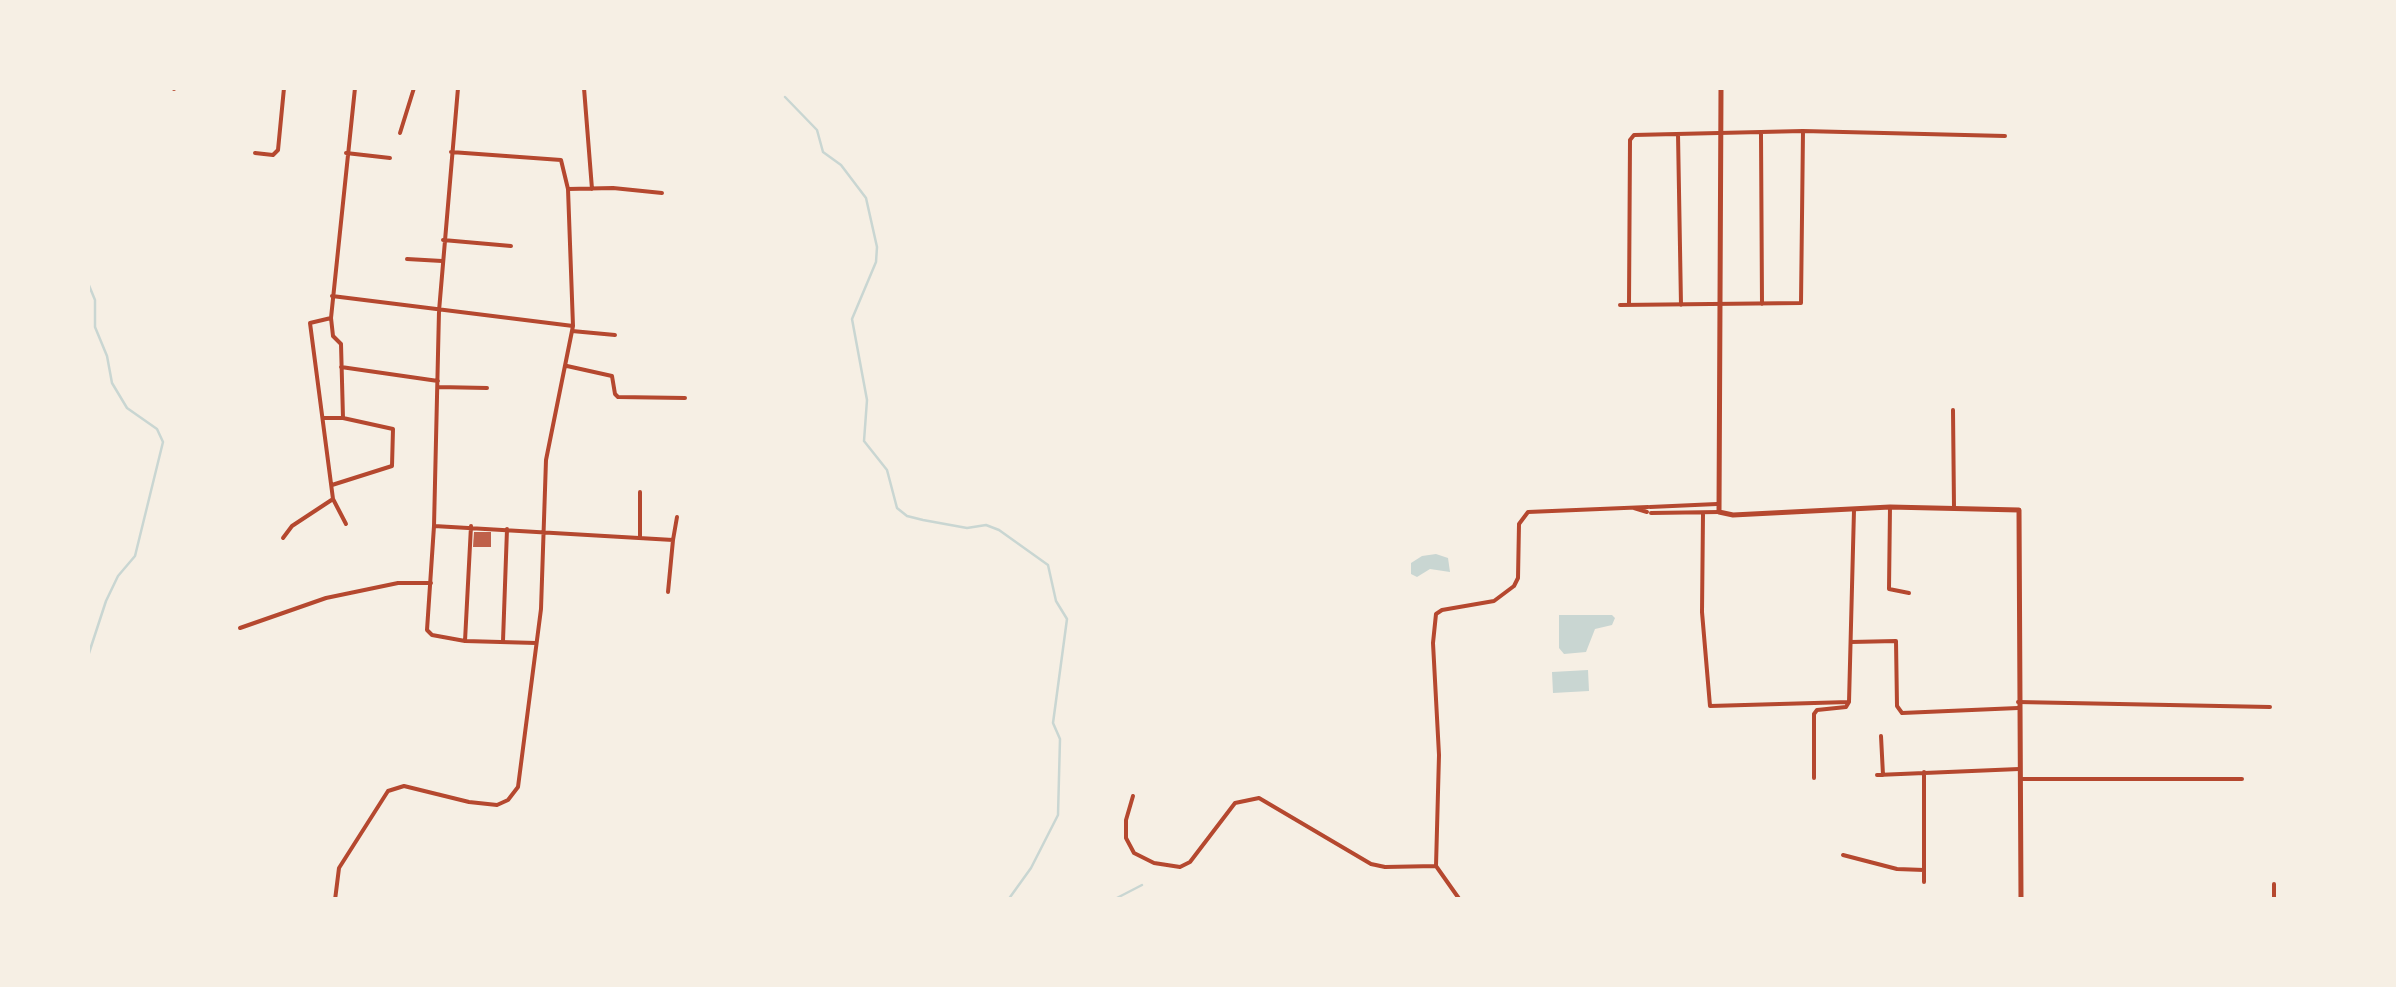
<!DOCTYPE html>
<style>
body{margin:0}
#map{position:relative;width:2396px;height:987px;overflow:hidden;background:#f6efe4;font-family:Signika,sans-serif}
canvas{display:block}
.frame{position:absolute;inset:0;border:90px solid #f6efe4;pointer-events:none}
</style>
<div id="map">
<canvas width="2396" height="987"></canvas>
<div class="frame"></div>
</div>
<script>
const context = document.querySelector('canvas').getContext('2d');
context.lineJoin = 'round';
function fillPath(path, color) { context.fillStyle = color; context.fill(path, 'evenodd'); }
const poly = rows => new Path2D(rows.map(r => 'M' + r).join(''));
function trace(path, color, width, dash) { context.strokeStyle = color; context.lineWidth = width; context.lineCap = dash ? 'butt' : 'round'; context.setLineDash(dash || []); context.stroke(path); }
fillPath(poly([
 [1436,554,1448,558,1450,572,1430,569,1417,577,1411,574,1411,563,1422,556],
 [1559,615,1612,615,1615,618,1612,625,1595,629,1586,652,1564,654,1559,648],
 [1588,670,1589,691,1553,693,1552,672]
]), '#c9d6d2');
trace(poly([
 [785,97,817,130,823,152,841,165,866,198,877,247,876,262,852,319,867,400,864,441,887,470,897,508,907,516,923,520,967,528,986,525,999,530,1048,565,1056,601,1067,619,1053,723,1060,739,1058,815,1031,868,1008,900],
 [88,283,95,300,95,327,107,356,112,383,127,408,157,429,163,442,135,556,118,576,106,601,88,656],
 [88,667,88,670],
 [1113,900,1142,885]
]), '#c9d6d2', 2.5);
fillPath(poly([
 [474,532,491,532,491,547,473,547]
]), '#bf614a');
trace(poly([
 [458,88,439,311,434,526,427,630,432,635,465,641,536,643],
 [584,88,592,189],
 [593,88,610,88],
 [174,89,174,88],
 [400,133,414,88],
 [1678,134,1681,305],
 [1761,134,1762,304],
 [255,153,273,155,278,150,284,88],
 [346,153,390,158],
 [568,189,613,188,662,193],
 [443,240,511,246],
 [407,259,442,261],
 [332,296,573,326],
 [1620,305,1801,303,1803,131],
 [1629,305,1630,140,1634,135,1803,131,2005,136],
 [331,318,310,323,333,499,346,524],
 [572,331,615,335],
 [567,366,612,376,615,394,618,397,685,398],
 [341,367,438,381],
 [438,387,487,388],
 [1953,410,1954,508],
 [324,418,343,418,393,429,392,466,332,485],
 [343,418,341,344,333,336,331,318,355,88],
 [640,492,640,538],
 [1650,507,1717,504],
 [1890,507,1889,589,1909,593],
 [1634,508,1647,512],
 [1651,513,1719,512],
 [1703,514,1702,612,1710,706,1849,702],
 [434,526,673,540,677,517],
 [283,538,292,526,333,499],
 [668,592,673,540],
 [240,628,326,598,398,583,431,583],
 [465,641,471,526],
 [503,641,507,529],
 [1851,642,1896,641,1897,706,1902,713,2018,708],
 [2018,702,2270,707],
 [1881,736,1883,775],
 [1924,772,1924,882],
 [1877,775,2019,769],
 [1814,778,1814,714,1817,710,1846,707,1849,702,1854,510],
 [2022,779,2242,779],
 [1133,796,1126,820,1126,838,1134,853,1154,863,1180,867,1190,862,1235,803,1259,798,1371,864,1385,867,1436,866],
 [1843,855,1897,869,1924,870],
 [335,900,339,868,388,791,404,786,469,802,497,805,508,800,518,787,541,609,546,460,573,326,568,189,561,160,451,152],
 [1460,900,1436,866,1439,755,1433,643,1436,614,1442,610,1494,601,1514,586,1518,578,1519,524,1528,512,1648,507],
 [2274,900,2274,884]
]), '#b5482f', 4);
trace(poly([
 [1721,88,1719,512,1733,515,1890,507,2019,510,2021,900]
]), '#b5482f', 5);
</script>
